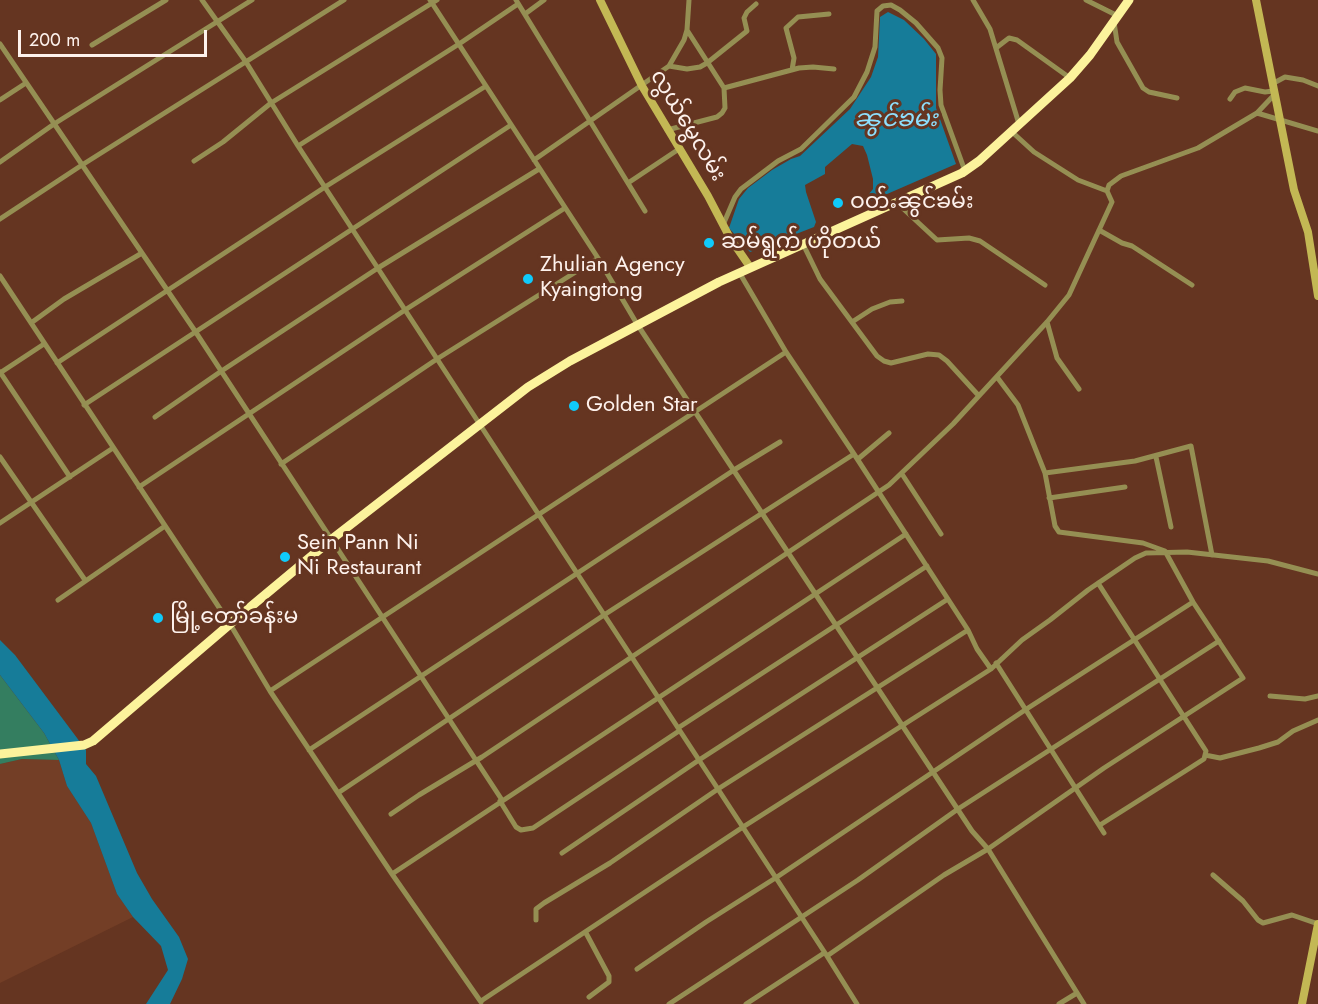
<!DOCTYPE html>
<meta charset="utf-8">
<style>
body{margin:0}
#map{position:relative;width:1318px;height:1004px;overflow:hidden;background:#653521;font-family:Jost,sans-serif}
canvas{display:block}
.scale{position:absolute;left:18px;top:30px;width:189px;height:27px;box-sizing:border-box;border:3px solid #fef2ed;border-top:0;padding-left:8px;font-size:18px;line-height:21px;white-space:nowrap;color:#fef2ed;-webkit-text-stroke:4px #653521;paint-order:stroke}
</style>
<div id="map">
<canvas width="1318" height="1004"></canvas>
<div class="scale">200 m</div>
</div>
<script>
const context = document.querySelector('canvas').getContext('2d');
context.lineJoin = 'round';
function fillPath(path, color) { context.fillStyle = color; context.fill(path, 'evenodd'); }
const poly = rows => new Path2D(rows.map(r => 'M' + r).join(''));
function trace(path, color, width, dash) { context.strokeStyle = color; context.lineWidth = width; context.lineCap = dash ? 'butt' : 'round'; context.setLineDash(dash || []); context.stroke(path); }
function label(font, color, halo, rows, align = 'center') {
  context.font = font + ' Jost,"Noto Sans Myanmar",sans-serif'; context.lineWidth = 6; context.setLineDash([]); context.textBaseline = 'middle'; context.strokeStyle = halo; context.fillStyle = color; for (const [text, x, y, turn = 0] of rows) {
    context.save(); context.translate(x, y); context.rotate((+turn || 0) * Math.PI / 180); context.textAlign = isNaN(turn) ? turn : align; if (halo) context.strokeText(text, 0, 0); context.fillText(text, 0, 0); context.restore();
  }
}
fillPath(poly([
 [22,759,59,760,67,786,91,823,117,894,133,917,0,983,0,764]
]), '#733e26');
fillPath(poly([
 [0,675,44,733,59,760,22,759,0,764]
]), '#347e60');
fillPath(poly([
 [888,12,904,20,924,39,936,54,936,108,956,164,871,201,868,195,873,189,873,179,867,155,863,146,852,144,825,167,825,174,805,185,806,192,816,222,814,227,750,252,729,228,739,199,748,188,772,170,791,159,800,156,850,109,871,77,878,57,880,17],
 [0,640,15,655,86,750,86,764,96,776,137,873,152,899,179,937,188,959,182,979,170,1004,146,1004,168,970,161,946,133,917,117,894,91,823,67,786,59,760,44,733,0,675]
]), '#167c99');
trace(poly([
 [202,0,246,62,298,146,827,956,944,875,988,849,1104,768,1243,678,1193,602,1165,551,1143,543,1059,532,1055,526,1045,473,1018,405,997,377],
 [430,0,598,258,637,324,972,831,988,849,1084,1004],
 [516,0,645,211],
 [973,0,990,29,1019,124],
 [1086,0,1118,16],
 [525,14,544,0],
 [1114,22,1117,42,1143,88,1149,92,1177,98],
 [0,44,195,331,502,800],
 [92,45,166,0],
 [996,48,1009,38,1017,40,1070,78],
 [669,66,687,69,700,67,707,63,747,31,744,18,747,12,756,4],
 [792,70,794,58,786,28,798,17,829,14],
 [1272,84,1285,77,1303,80,1318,86],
 [724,88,799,68,813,67,834,69],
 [1230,99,1235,92,1245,88,1265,92,1273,91],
 [0,100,26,83],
 [1257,113,1318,131],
 [667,130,717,117,722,113,725,108,724,88,687,30],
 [1011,131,1034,152,1078,180,1107,191],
 [298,146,459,44,518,4],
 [534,160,669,66,684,40,687,30,689,0],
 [194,161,223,142,271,103,437,0],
 [0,162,54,124,252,0],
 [628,183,679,149],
 [896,202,937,240,969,238,980,241,1045,285],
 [0,219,82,165,344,0],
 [723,225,735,197,741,189,778,161,801,149,854,97,867,72,875,47,877,11,883,6,891,5,900,10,916,23,938,48,942,58,940,90,941,105,965,171],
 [1099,230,1122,243,1132,246,1192,285],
 [803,244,820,279,877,356,884,361,891,363,928,354,939,355,947,361,979,396],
 [739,272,786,352,854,454,968,630,977,649,991,669],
 [0,276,230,624,270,691,392,874,481,1002],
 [852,322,872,309,890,302,902,301],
 [1047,322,1057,358,1079,389],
 [31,323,64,299,142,253],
 [57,363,325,187,486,86],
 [0,372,70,477],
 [0,373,44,344],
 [84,405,511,125],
 [155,417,220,372,378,268,539,169],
 [0,457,85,580],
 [1156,457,1171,527],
 [858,459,889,433],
 [281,464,437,359,598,258],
 [1045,473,1135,461,1191,446,1212,555],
 [902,474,941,534],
 [139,487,405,310,565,208],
 [1049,498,1125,487],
 [0,523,113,448],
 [1098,583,1206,751,1204,759,1190,768,1100,825],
 [58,600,165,526],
 [996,663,1104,833],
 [270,691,786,352],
 [1270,696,1305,699,1318,696],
 [678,728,927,566],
 [309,750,734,470,780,442],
 [1205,755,1220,758,1259,748,1278,742,1293,731,1318,720],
 [338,793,604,615,854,454],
 [500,801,516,827,521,830,533,828,679,731],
 [391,814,419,795,482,757,889,485,953,424,1047,322,1069,295,1112,202,1107,191,1109,185,1121,176,1198,148,1257,113,1274,95],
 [562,853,699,760,948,599],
 [392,874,906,534],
 [1213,875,1243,901,1258,920,1263,923,1292,915,1318,924],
 [536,920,536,909,544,903,610,863,718,789,968,630],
 [586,933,609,976,609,982,589,997],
 [827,956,857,1004],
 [637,969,706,922,777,877,1025,710,1193,602],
 [481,1001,743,827,991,669,1022,640,1050,620,1088,590,1135,558,1146,553,1187,552,1268,561,1318,574],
 [669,1004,858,880,958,809,1219,641],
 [746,1004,824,953],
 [1059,1004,1077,993]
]), '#958f53', 5);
trace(poly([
 [600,0,642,86,708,196,730,238,750,267],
 [1256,0,1294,190,1308,232,1318,296],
 [1302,1004,1318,924]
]), '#c3b854', 8);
trace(poly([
 [0,754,84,745,93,741,230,624,332,539,528,387,570,361,719,282,962,173,979,161,1070,78,1090,55,1129,0]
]), '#fcf39c', 9);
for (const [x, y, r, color] of [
 [838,203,6,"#10cafa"],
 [709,243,6,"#10cafa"],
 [528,279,6,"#10cafa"],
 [574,406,6,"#10cafa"],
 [285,557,6,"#10cafa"],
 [158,618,6,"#10cafa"]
]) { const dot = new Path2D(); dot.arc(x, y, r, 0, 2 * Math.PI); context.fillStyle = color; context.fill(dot); trace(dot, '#653521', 2); }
label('22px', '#fef2ed', '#653521', [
 ["လွယ်မွေလမ်း",687,126,59]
]);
label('22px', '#fef2ed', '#653521', [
 ["ဝတ်ႉၼွင်ၶမ်း",850,203],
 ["ဆမ်ရွက် ဟိုတယ်",721,243],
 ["Zhulian Agency",540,266],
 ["Kyaingtong",540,291],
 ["Golden Star",586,406],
 ["Sein Pann Ni",297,544],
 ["Ni Restaurant",297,569],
 ["မြို့တော်ခန်းမ",170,618]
], 'left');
label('italic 24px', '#8ddffd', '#653521', [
 ["ၼွင်ၶမ်း",896,120]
]);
</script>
